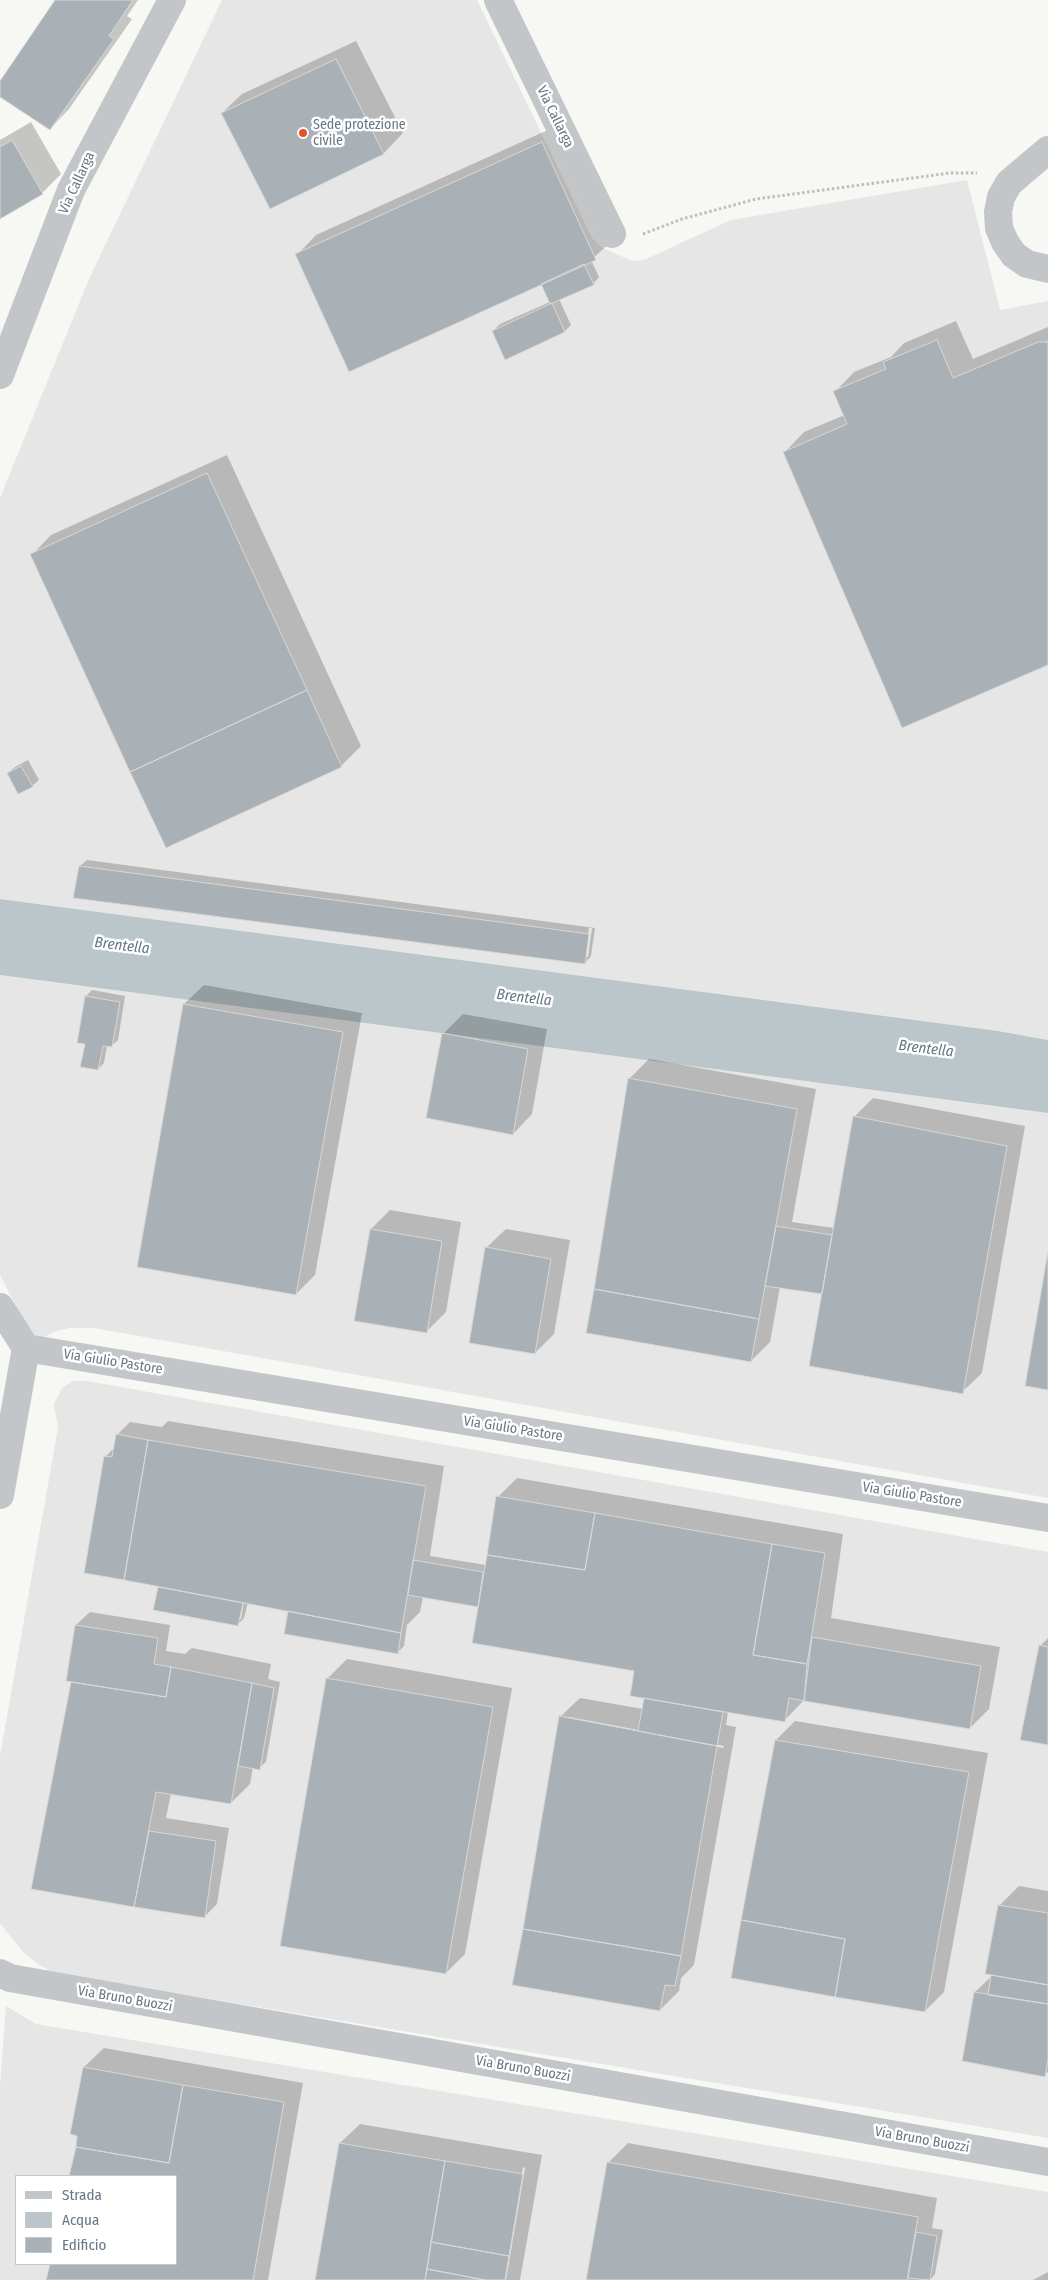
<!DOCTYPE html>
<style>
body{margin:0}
#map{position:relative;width:1048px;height:2280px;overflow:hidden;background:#f7f7f4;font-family:"Fira Sans Condensed",sans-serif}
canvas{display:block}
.legend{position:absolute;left:15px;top:2175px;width:162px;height:90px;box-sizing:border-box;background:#fff;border:1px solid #c2c9ce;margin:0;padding:6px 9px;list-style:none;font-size:15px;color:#667785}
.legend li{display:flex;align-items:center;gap:10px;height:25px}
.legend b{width:25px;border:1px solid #c2c9ce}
</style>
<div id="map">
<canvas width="1048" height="2280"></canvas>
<ul class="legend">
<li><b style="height:6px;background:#c2c6c9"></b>Strada</li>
<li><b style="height:14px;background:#bac6ca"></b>Acqua</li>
<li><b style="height:14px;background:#a9b1b7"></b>Edificio</li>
</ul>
</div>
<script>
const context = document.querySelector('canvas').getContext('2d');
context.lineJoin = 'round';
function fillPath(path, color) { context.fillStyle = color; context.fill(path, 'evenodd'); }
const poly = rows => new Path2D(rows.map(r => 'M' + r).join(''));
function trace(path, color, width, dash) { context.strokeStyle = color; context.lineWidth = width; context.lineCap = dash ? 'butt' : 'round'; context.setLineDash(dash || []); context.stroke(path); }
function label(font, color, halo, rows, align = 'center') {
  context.font = font + ' "Fira Sans Condensed",sans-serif'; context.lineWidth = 5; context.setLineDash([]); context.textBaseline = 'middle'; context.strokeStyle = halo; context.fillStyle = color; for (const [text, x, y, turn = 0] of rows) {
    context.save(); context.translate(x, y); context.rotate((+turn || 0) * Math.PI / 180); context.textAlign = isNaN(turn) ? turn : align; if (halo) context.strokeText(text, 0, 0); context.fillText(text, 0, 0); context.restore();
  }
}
fillPath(poly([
 [222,0,477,0,592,238,601,247,632,261,644,260,731,220,967,180,1000,310,1048,301,1048,1040,998,1031,0,899,0,498,89,279],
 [0,975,1048,1113,1048,1498,94,1328,70,1328,56,1331,34,1342,0,1275],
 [73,1381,87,1381,1048,1552,1048,2138,53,1973,38,1964,22,1951,0,1923,0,1756,58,1428,54,1404,62,1388],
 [6,2006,36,2024,1048,2192,1048,2280,0,2280,0,2086],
 [16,2176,176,2176,176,2264,16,2264]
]), '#e5e6e5');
fillPath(poly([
 [0,899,998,1031,1048,1040,1048,1113,0,975]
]), '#bac6ca');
fillPath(poly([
 [56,0,138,0,127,16,132,19,69,109,50,129,0,95,0,84],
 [356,41,403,133,384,153,271,208,222,113,242,94],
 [31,122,61,174,42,193,0,218,0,140],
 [561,124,614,239,591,260,599,277,593,284,559,299,571,325,565,331,493,331,500,324,550,302,541,283,297,255,316,235],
 [956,321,973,359,1048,327,1048,664,785,452,804,432,845,415,835,392,854,372,891,357,904,343],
 [227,455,361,746,341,766,32,555,51,535],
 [28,760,39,780,32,786,8,773,15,767],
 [87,860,595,928,591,956,585,963,80,866],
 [589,928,592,928,588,957,585,957],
 [204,985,362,1013,315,1275,296,1294,184,1004],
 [92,990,125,996,118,1040,111,1046,107,1045,104,1063,98,1069,86,1043,86,996],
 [463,1014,547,1029,532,1114,513,1134,443,1034],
 [649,1059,816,1089,792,1222,834,1228,854,1117,873,1098,1025,1126,982,1373,962,1392,823,1293,780,1287,770,1342,751,1361,629,1079],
 [390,1210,461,1222,446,1312,427,1331,371,1229],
 [506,1229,570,1240,554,1334,535,1353,486,1248],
 [168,1421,444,1466,430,1556,486,1565,498,1497,517,1478,843,1534,831,1618,1000,1647,989,1709,970,1728,804,1700,784,1721,728,1711,726,1725,736,1727,694,1965,681,1978,679,1991,660,2010,560,1717,580,1698,643,1709,645,1697,636,1670,480,1603,477,1606,423,1597,420,1612,407,1625,404,1646,397,1653,290,1611,248,1602,244,1618,238,1624,159,1587,160,1586,105,1457,115,1447,117,1435,130,1422,162,1427],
 [243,1597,245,1597,241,1619,239,1619],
 [569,1717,724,1746,723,1748,569,1720],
 [90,1612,170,1625,166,1651,185,1654,192,1648,271,1664,268,1679,280,1682,266,1762,259,1768,253,1767,250,1784,231,1803,171,1793,166,1818,229,1828,217,1904,204,1917,134,1906,72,1683,76,1625],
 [1048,1638,1048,1744,1040,1646],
 [347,1659,512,1688,465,1954,446,1973,281,1944,328,1678],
 [795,1721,988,1753,944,1992,925,2011,776,1740],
 [1019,1886,1048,1891,1048,2072,1044,2075,975,1992,994,1974,999,1906],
 [104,2048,303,2083,268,2280,48,2280,51,2264,176,2264,176,2176,70,2176,78,2135,84,2067],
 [360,2124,542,2155,520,2280,506,2280,525,2168,523,2167,504,2280,317,2280,340,2143],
 [628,2143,937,2198,932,2228,943,2230,935,2274,930,2280,588,2280,608,2163],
 [1048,2272,1048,2280,1033,2280]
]), '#0003');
const building = poly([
 [55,0,133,0,109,36,114,39,50,130,0,97,0,81,55,0],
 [336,59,384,154,270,209,221,113,336,59],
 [12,140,43,194,0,219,0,147,12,140],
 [542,142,596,260,349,372,295,254,542,142],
 [584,264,594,285,550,304,541,284,584,264],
 [552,303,565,332,505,360,492,331,552,303],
 [937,340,953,378,1038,342,1048,342,1048,665,902,728,783,452,847,424,833,391,886,369,883,362,937,340],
 [207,473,307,690,130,772,30,554,207,473],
 [307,690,342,767,166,848,130,772,307,690],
 [21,766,33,787,18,794,7,773,21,766],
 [79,866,589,934,585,964,73,898,79,866],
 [85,996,120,1002,112,1047,103,1046,98,1070,80,1067,85,1044,77,1043,85,996],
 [183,1004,343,1032,296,1295,137,1267,183,1004],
 [442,1033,528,1049,513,1135,426,1118,442,1033],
 [628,1078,797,1109,759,1319,594,1289,628,1078],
 [853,1116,1007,1146,963,1394,809,1366,853,1116],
 [776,1226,832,1235,822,1294,765,1286,776,1226],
 [370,1229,442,1241,427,1333,354,1321,370,1229],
 [485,1247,551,1259,535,1354,469,1343,485,1247],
 [1048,1251,1048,1390,1025,1386,1048,1251],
 [594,1289,759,1319,751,1362,586,1333,594,1289],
 [116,1434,148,1440,124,1580,84,1573,104,1456,112,1457,116,1434],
 [148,1440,426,1486,401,1633,124,1580,148,1440],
 [496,1496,595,1513,585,1570,487,1555,496,1496],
 [595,1513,772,1544,753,1655,807,1664,804,1701,789,1698,785,1722,630,1696,634,1671,472,1643,487,1555,585,1570,595,1513],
 [772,1544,825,1553,807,1664,753,1655,772,1544],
 [413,1560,483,1572,478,1607,408,1595,413,1560],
 [158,1587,243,1603,238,1626,153,1610,158,1587],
 [288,1611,401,1633,398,1654,284,1634,288,1611],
 [75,1625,158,1638,154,1664,171,1667,166,1697,66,1681,75,1625],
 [812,1637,981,1666,970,1729,804,1701,812,1637],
 [1039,1645,1048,1647,1048,1745,1020,1740,1039,1645],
 [171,1667,252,1683,231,1804,156,1792,134,1907,31,1889,71,1682,166,1697,171,1667],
 [326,1678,493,1707,446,1974,280,1946,326,1678],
 [252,1683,274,1688,260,1770,238,1766,252,1683],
 [644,1698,723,1712,717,1746,638,1731,644,1698],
 [559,1716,717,1746,681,1956,523,1929,559,1716],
 [775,1740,969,1772,925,2012,835,1997,845,1939,741,1920,775,1740],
 [149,1831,216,1841,205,1918,134,1907,149,1831],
 [998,1905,1048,1913,1048,1985,985,1974,998,1905],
 [741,1920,845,1939,835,1997,731,1978,741,1920],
 [523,1929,681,1956,675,1986,665,1985,660,2011,512,1985,523,1929],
 [991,1975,1048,1985,1048,2004,988,1995,991,1975],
 [974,1992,1048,2004,1048,2060,1045,2077,962,2061,974,1992],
 [83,2067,183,2085,169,2163,76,2147,77,2136,70,2134,83,2067],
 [183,2085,284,2102,253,2280,46,2280,50,2264,176,2264,176,2176,69,2176,76,2147,169,2163,183,2085],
 [339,2143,445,2161,425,2280,315,2280,339,2143],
 [445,2161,523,2174,509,2256,431,2242,445,2161],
 [607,2162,918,2217,907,2280,586,2280,607,2162],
 [916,2232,937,2236,930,2280,908,2278,916,2232],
 [431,2242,509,2256,505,2280,485,2280,427,2269,431,2242],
 [427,2269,485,2280,425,2280,427,2269]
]);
fillPath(building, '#a9b1b7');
trace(building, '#d8d8d6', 1);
trace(poly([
 [643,234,682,219,756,199,950,173,977,173]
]), '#bcbec1', 3, [2.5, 2.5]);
trace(poly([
 [498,0,612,234],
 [1048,150,1009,183,1001,197,998,212,999,228,1005,242,1014,255,1027,264,1048,269],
 [0,375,71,190,172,0],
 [0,1307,26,1348,1048,1518],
 [0,1495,26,1348],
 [0,1973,10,1978,1048,2162]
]), '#c2c6c9', 28);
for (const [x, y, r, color] of [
 [303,133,5,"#e25429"]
]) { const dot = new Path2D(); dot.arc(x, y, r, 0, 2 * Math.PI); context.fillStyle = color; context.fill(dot); trace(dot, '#fff', 2); }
label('14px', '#667785', '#fff', [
 ["Via Callarga",555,117,64],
 ["Via Callarga",77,183,-65],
 ["Via Giulio Pastore",113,1362,9],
 ["Via Giulio Pastore",513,1429,9],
 ["Via Giulio Pastore",912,1495,9],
 ["Via Bruno Buozzi",125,1999,10],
 ["Via Bruno Buozzi",523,2069,10],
 ["Via Bruno Buozzi",922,2140,10]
]);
label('14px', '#667785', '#fff', [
 ["Sede protezione",313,125],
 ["civile",313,141]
], 'left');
label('italic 15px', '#627881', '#fff', [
 ["Brentella",122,946,7],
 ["Brentella",524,998,7],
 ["Brentella",926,1049,7]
]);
</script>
